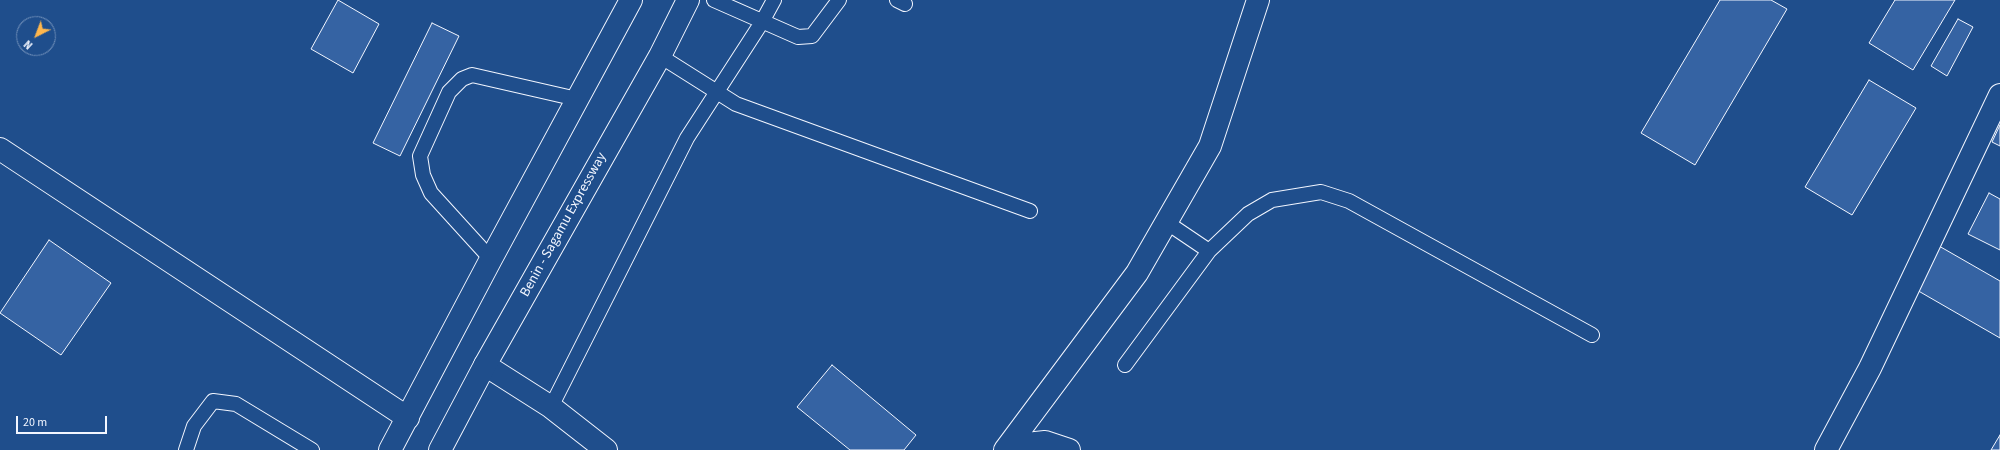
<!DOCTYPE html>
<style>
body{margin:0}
#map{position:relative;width:2000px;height:450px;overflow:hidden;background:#1f4e8c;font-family:"Source Sans 3",sans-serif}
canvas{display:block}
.north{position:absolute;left:16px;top:16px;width:40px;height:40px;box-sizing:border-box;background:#1f4e8c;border:1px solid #7391ba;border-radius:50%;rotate:222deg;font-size:11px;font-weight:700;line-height:16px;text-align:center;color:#f2f6ff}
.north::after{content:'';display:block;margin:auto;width:14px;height:18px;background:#ffb74d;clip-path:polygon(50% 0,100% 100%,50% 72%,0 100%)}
.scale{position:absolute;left:16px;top:416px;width:91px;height:18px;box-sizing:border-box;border:2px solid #f2f6ff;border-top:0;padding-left:5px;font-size:12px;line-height:14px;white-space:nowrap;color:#f2f6ff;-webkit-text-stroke:3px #1f4e8c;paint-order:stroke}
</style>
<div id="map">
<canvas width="2000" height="450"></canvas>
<div class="north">N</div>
<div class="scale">20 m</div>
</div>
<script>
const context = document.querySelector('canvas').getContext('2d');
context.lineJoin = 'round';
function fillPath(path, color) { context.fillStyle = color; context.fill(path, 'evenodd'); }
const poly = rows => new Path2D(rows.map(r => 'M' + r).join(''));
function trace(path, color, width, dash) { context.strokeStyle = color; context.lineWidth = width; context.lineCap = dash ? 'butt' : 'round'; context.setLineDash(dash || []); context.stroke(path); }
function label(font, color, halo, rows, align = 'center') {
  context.font = font + ' "Source Sans 3",sans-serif'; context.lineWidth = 3; context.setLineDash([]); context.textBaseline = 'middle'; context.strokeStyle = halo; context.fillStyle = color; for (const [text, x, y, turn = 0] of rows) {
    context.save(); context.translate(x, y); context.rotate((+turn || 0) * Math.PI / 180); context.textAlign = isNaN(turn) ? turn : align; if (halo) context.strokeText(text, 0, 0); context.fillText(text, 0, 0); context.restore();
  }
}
const building = poly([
 [338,0,379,24,353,73,311,49,338,0],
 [1720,0,1771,0,1787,9,1695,165,1641,133,1720,0],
 [1895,0,1955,0,1913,70,1869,43,1895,0],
 [1958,19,1973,27,1947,76,1931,66,1958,19],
 [432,23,459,36,400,156,373,143,432,23],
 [1869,80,1916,108,1852,215,1805,187,1869,80],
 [2000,125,2000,146,1992,142,2000,125],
 [1989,193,2000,199,2000,250,1968,234,1989,193],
 [49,240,111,283,61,355,0,313,49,240],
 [1939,246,2000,281,2000,338,1915,289,1939,246],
 [832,365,916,435,904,450,850,450,797,407,832,365],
 [2000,435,2000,450,1991,450,2000,435]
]);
fillPath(building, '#3563a3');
trace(building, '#f2f6ff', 1);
const lane = poly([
 [714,0,798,37,812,36,839,0],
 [897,0,905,4],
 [660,56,736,104,1030,211],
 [1166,222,1209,251],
 [491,259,431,193,423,175,420,156,449,92,462,79,472,75,577,99],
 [1125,365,1209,251,1248,214,1272,200,1321,192,1349,201,1592,335],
 [551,407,687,138,762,22,774,0],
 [186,450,194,426,213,401,236,404,312,450]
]);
const street = poly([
 [0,149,408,418],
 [485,365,551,407,606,450],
 [1008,446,1045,442,1069,450],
 [1005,450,1137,273,1210,146,1258,0],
 [1826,450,1870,368,2000,95]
]);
const highway = poly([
 [390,450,491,259,631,0],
 [440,450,485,365,660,56,688,0]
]);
trace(lane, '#f2f6ff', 16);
trace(street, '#f2f6ff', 24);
trace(highway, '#f2f6ff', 24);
trace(lane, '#1f4e8c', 14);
trace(street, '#1f4e8c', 22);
trace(highway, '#1f4e8c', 22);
label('14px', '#f2f6ff', '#1f4e8c', [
 ["Benin - Sagamu Expressway",564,225,-61]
]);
</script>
